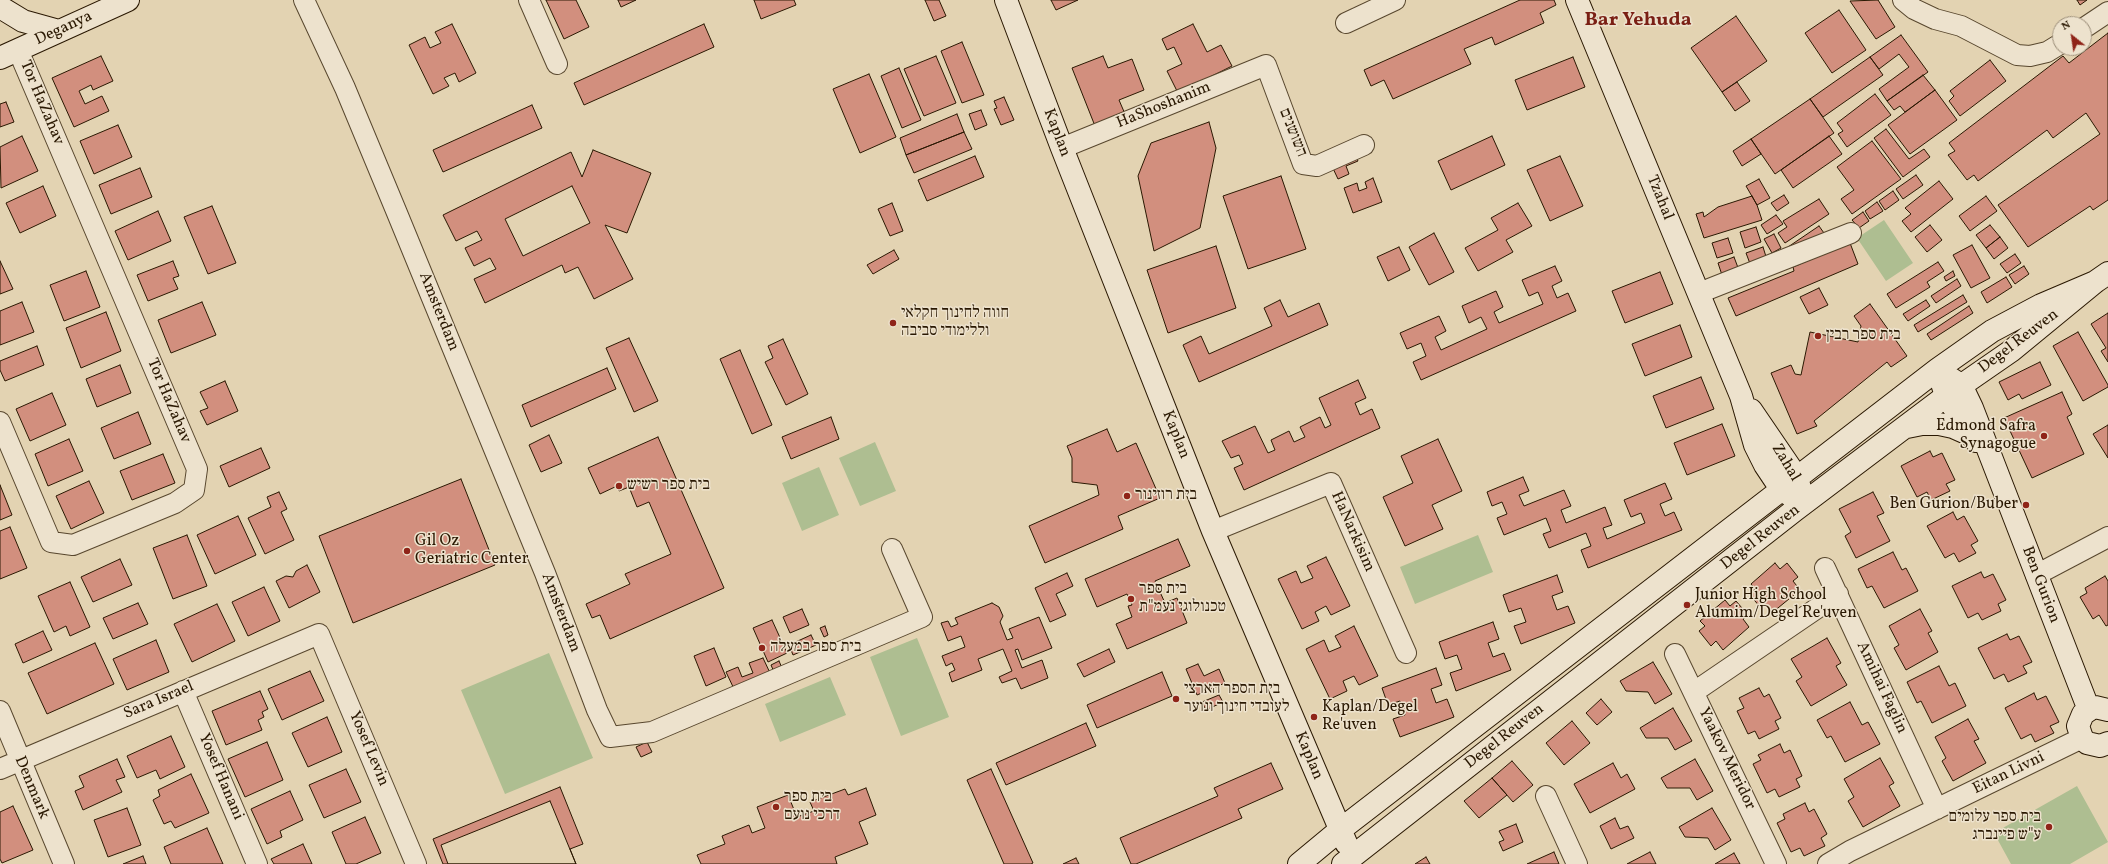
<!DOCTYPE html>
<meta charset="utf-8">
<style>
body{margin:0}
#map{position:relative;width:2108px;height:864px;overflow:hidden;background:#e3d3b2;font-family:Vollkorn,serif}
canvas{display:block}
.north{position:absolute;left:2052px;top:16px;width:40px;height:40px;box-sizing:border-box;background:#ede2cd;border:1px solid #9f917c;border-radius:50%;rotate:330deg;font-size:11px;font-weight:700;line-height:16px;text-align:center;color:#2a1802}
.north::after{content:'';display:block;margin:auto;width:14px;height:18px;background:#8f2418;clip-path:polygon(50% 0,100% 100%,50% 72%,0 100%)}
</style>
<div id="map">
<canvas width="2108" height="864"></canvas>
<div class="north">N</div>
</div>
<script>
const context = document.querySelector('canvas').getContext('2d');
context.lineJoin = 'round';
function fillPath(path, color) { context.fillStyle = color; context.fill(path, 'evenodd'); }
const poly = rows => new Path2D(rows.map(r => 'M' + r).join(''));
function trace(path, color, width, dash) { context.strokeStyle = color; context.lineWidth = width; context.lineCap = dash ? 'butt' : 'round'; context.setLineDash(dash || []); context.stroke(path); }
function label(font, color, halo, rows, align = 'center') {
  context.font = font + ' Vollkorn,"Frank Ruhl Libre",serif'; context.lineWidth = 3; context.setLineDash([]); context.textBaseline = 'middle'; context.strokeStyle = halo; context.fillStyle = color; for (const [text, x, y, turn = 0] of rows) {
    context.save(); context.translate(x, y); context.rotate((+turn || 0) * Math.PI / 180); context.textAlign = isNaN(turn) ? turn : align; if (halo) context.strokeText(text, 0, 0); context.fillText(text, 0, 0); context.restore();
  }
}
fillPath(poly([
 [1884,220,1913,263,1886,281,1857,238],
 [875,442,896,491,860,506,839,458],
 [819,467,839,515,802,531,782,483],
 [1478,535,1493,572,1415,604,1400,567],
 [917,638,949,717,901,736,870,657],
 [549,653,593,758,505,794,461,690],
 [830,677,846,715,780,742,765,704],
 [2077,786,2108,842,2070,864,2011,864,1994,833]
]), '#aebe91');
const building = poly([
 [546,0,576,0,589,27,564,39,546,0],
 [618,0,636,0,621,7,618,0],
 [754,0,794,0,796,5,761,19,754,0],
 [925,0,939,0,946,16,934,21,925,0],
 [1051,0,1078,0,1056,10,1051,0],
 [1520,0,1554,0,1556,5,1540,13,1544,23,1495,45,1492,37,1464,49,1471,64,1393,99,1384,80,1371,86,1364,70,1520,0],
 [1878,0,1895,27,1876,39,1850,1,1878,0],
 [2077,0,2087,0,2080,5,2077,0],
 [1839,10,1866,50,1832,73,1805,33,1839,10],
 [1736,16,1767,61,1722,92,1691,48,1736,16],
 [452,24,476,73,459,82,455,73,444,78,449,86,433,94,409,45,425,37,430,48,441,43,435,32,452,24],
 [704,24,714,47,584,105,574,83,704,24],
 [1193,24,1207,52,1221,45,1232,66,1178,93,1167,71,1182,64,1174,47,1167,50,1162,39,1193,24],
 [2108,33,2108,200,2093,210,2090,206,2028,247,1998,205,2100,134,2086,113,2053,138,2047,130,1978,181,1974,175,1967,180,1948,155,1955,151,1949,143,2063,56,2069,63,2108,33],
 [1901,35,1928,72,1887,101,1879,89,1909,67,1899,54,1879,69,1870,57,1901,35],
 [962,42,984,95,962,103,941,51,962,42],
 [101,56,113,81,93,90,91,85,79,91,85,104,102,96,109,111,74,127,52,78,101,56],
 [936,56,956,103,924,116,904,69,936,56],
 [1103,56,1108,68,1132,59,1144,90,1119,100,1125,114,1095,126,1072,68,1103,56],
 [1573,57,1585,87,1527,110,1515,80,1573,57],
 [1870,57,1883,75,1823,117,1810,99,1870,57],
 [1990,60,2006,81,1960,116,1949,101,1954,96,1950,91,1990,60],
 [899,68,921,120,902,128,881,76,899,68],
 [869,74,896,137,860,153,833,89,869,74],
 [1923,75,1935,90,1905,112,1900,106,1894,110,1887,101,1923,75],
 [1737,82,1750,101,1735,111,1722,92,1737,82],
 [1935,90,1957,120,1910,154,1888,125,1935,90],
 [1875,94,1891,115,1847,147,1838,134,1843,131,1837,123,1875,94],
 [1004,97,1014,120,1001,125,994,109,997,108,994,101,1004,97],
 [1810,99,1834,133,1775,174,1751,139,1810,99],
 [6,102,14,122,0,127,0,104,6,102],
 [532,105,542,128,443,172,433,150,532,105],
 [981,110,987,125,975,130,969,114,981,110],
 [957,114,964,132,906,155,900,138,957,114],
 [1209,122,1216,148,1200,228,1154,251,1138,176,1151,143,1209,122],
 [118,125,132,157,94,174,80,141,118,125],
 [1886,129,1909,159,1924,149,1930,157,1903,177,1874,138,1886,129],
 [964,132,972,149,914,173,906,155,964,132],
 [22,136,38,171,1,188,0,147,22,136],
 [1492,136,1505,165,1451,190,1438,161,1492,136],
 [1829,136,1842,154,1793,188,1781,170,1829,136],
 [1751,139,1761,154,1742,166,1733,151,1751,139],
 [1872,141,1901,179,1852,214,1841,199,1854,190,1837,167,1872,141],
 [593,150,651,173,627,233,605,225,633,279,594,299,578,267,565,273,562,265,485,303,474,279,496,269,490,258,474,266,465,248,482,240,477,231,456,241,443,215,571,152,582,177,593,150],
 [572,186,590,223,523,256,505,219,572,186],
 [1353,151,1358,161,1346,166,1349,174,1338,179,1330,162,1353,151],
 [975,156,984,177,927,201,918,180,975,156],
 [1560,156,1583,206,1550,221,1527,170,1560,156],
 [140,168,152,197,111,214,99,185,140,168],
 [1916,175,1923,185,1903,199,1896,189,1916,175],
 [1281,176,1306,249,1248,269,1223,196,1281,176],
 [1373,178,1382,202,1353,213,1344,188,1357,183,1359,191,1367,188,1365,182,1373,178],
 [1759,179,1770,198,1757,205,1746,186,1759,179],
 [1939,181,1953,199,1911,232,1902,221,1911,214,1905,208,1939,181],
 [43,186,56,216,20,233,6,203,43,186],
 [1893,191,1899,200,1885,210,1879,201,1893,191],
 [1784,195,1789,203,1777,211,1771,203,1784,195],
 [1752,196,1757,205,1762,220,1704,238,1696,214,1703,212,1704,217,1718,207,1752,196],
 [1986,196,1997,211,1970,231,1959,216,1986,196],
 [1819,199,1829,214,1785,243,1778,233,1787,227,1783,221,1819,199],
 [1877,202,1883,211,1870,219,1865,211,1877,202],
 [892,203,903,231,890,236,878,209,892,203],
 [1518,203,1532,226,1506,240,1513,252,1478,271,1465,248,1498,230,1491,218,1518,203],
 [212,206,236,263,208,274,184,217,212,206],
 [158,211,171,241,128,260,115,231,158,211],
 [1863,212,1869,221,1859,228,1852,220,1863,212],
 [1776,215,1783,224,1767,234,1761,225,1776,215],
 [1930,225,1942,240,1927,252,1915,237,1930,225],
 [1990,225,2000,237,1986,248,1976,235,1990,225],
 [1819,226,1824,233,1793,254,1788,247,1819,226],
 [1756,227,1761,242,1745,248,1740,232,1756,227],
 [1434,233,1454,272,1429,285,1409,247,1434,233],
 [1774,234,1781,248,1772,253,1764,239,1774,234],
 [2000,237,2008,248,1994,259,1986,248,2000,237],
 [1728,238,1733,253,1717,258,1712,243,1728,238],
 [1850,243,1858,264,1736,316,1728,298,1794,271,1793,267,1850,243],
 [1972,245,1990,278,1971,288,1953,255,1972,245],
 [1216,246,1236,308,1168,333,1147,270,1216,246],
 [1399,247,1410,270,1388,281,1377,257,1399,247],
 [1763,247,1768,263,1752,269,1746,253,1763,247],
 [894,250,899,259,873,274,867,265,894,250],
 [2015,254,2021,263,2007,273,2000,264,2015,254],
 [1734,257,1740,273,1723,278,1718,263,1734,257],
 [0,261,13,289,0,294,0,261],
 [173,261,179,276,173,278,178,289,148,301,137,275,173,261],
 [1938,262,1944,271,1927,282,1930,287,1896,308,1887,294,1938,262],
 [1555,266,1562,281,1552,286,1557,298,1568,293,1576,311,1421,380,1413,362,1426,356,1421,343,1407,349,1400,333,1439,316,1446,331,1435,337,1441,350,1487,329,1481,317,1469,323,1462,306,1496,291,1503,307,1494,312,1499,323,1543,304,1538,292,1529,296,1522,280,1555,266],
 [2024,266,2029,274,2015,284,2009,275,2024,266],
 [86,271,100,307,64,321,50,285,86,271],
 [1953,271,1955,276,1946,281,1944,277,1953,271],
 [1660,272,1673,304,1625,323,1612,291,1660,272],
 [2006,277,2012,287,1987,303,1981,292,2006,277],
 [1957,279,1961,286,1936,303,1931,296,1957,279],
 [1819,288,1828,305,1809,314,1800,297,1819,288],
 [1963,295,1967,302,1918,332,1914,325,1963,295],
 [1280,300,1288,317,1319,303,1328,325,1199,382,1183,345,1201,336,1209,354,1272,326,1264,308,1280,300],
 [1926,300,1930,306,1908,321,1903,314,1926,300],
 [22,302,34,332,0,345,0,311,22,302],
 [202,302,216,335,171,353,158,320,202,302],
 [1870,304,1907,356,1891,367,1887,362,1814,421,1817,426,1797,434,1771,373,1791,365,1795,374,1801,375,1810,332,1858,342,1861,326,1854,316,1870,304],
 [1969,306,1973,313,1931,340,1927,334,1969,306],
 [106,312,121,351,81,368,66,328,106,312],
 [2108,313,2108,362,2101,351,2106,348,2091,324,2108,313],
 [1680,325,1692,357,1645,376,1632,344,1680,325],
 [2078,332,2108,385,2108,387,2083,401,2053,346,2078,332],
 [629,338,658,401,634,412,606,348,629,338],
 [783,339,808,394,786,405,765,362,773,358,768,346,783,339],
 [37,346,44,365,5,381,0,370,0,361,37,346],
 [740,350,772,425,752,434,720,359,740,350],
 [2040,362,2051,385,2022,399,2019,394,2008,400,1999,382,2040,362],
 [120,365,131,393,97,407,86,379,120,365],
 [607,368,616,389,531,427,522,405,607,368],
 [1701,377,1714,409,1666,428,1653,396,1701,377],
 [1358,380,1366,398,1355,403,1360,415,1372,409,1380,428,1244,490,1234,468,1243,464,1239,455,1231,458,1222,441,1255,426,1268,453,1275,450,1271,440,1289,431,1294,442,1305,437,1300,427,1320,417,1325,428,1331,425,1319,398,1358,380],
 [225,381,238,411,207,425,200,411,208,408,200,392,225,381],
 [2062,392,2072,414,2067,417,2084,454,2032,478,2004,418,2062,392],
 [52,393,66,425,30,441,16,409,52,393],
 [138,412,151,444,114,459,101,428,138,412],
 [831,417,839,439,791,459,782,437,831,417],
 [1722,424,1735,456,1687,475,1674,443,1722,424],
 [2108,425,2108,458,2093,434,2108,425],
 [1107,429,1117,452,1136,443,1160,498,1118,516,1123,529,1045,563,1029,526,1099,495,1097,485,1072,482,1072,458,1067,446,1107,429],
 [549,435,562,463,541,472,529,445,549,435],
 [658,437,724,588,610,639,600,615,592,618,586,604,630,584,625,574,671,554,649,502,637,507,629,487,619,491,617,486,600,494,588,468,658,437],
 [69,439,83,471,48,486,35,454,69,439],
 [1438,439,1462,491,1432,505,1443,529,1405,546,1383,497,1413,483,1401,456,1438,439],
 [261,448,270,468,229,487,220,466,261,448],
 [1930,451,1933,457,1942,453,1955,480,1946,484,1950,491,1931,500,1927,492,1917,497,1901,466,1930,451],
 [163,454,175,483,132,500,120,471,163,454],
 [1523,477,1529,491,1519,495,1524,506,1564,490,1571,506,1561,510,1566,523,1605,507,1612,525,1603,528,1607,539,1645,523,1641,513,1631,517,1624,500,1665,483,1672,499,1660,504,1665,516,1674,512,1682,530,1588,568,1581,550,1591,546,1586,533,1549,548,1543,534,1551,531,1546,518,1504,535,1497,518,1507,514,1502,502,1492,506,1487,492,1523,477],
 [461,479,495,565,353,623,319,536,461,479],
 [89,481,104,513,71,529,56,496,89,481],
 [0,485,12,515,0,520,0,485],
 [279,492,287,509,281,512,294,540,265,554,248,518,271,507,267,497,279,492],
 [1873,492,1884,513,1877,516,1890,541,1856,558,1845,536,1851,532,1839,509,1873,492],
 [1953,512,1957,520,1964,516,1978,541,1971,545,1976,553,1959,562,1954,553,1945,558,1927,526,1953,512],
 [238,516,256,555,215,574,197,535,238,516],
 [10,527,27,568,0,579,0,531,10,527],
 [187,535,207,586,173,599,153,548,187,535],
 [1178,539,1190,566,1155,581,1165,603,1177,598,1187,623,1127,649,1116,624,1132,617,1128,606,1132,605,1127,594,1097,607,1085,579,1178,539],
 [1893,552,1902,570,1906,568,1918,591,1884,608,1872,586,1867,588,1858,569,1893,552],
 [1326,557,1350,606,1331,615,1326,606,1315,612,1319,621,1302,629,1278,579,1296,571,1301,583,1313,578,1307,566,1326,557],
 [120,559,132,585,93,602,81,577,120,559],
 [1775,563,1780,569,1787,563,1798,577,1793,581,1800,590,1773,612,1766,604,1761,608,1749,594,1755,589,1751,584,1775,563],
 [307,565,320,592,289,608,276,581,286,576,293,577,296,571,307,565],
 [1981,572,1984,578,1993,574,2006,600,1998,604,2001,611,1982,620,1978,613,1968,618,1952,586,1981,572],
 [1067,573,1073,586,1056,594,1066,615,1050,622,1035,588,1067,573],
 [1557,575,1563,592,1552,596,1557,610,1568,606,1575,623,1521,644,1514,626,1526,622,1521,608,1509,612,1503,595,1557,575],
 [2105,576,2108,581,2108,625,2106,626,2099,615,2093,619,2080,597,2087,593,2085,588,2105,576],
 [70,582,90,627,70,636,66,626,54,632,38,596,70,582],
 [264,587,280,621,248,636,232,602,264,587],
 [1725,600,1730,606,1736,601,1748,615,1743,619,1749,627,1723,650,1716,641,1711,646,1699,631,1705,626,1700,621,1725,600],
 [138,603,148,624,113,639,103,618,138,603],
 [992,603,999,607,1003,616,1000,622,1007,640,1013,638,1009,629,1039,617,1052,648,1022,660,1018,649,1015,650,1022,668,1042,660,1048,678,1021,689,1016,678,1002,683,999,677,1012,671,1003,649,978,659,982,670,952,682,949,673,955,670,952,663,946,666,942,656,965,647,961,636,948,641,941,623,948,621,951,627,958,624,955,618,992,603],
 [217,604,235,641,192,662,174,624,217,604],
 [802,609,809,625,790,633,783,617,802,609],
 [1920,609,1932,631,1928,633,1938,652,1906,670,1894,648,1899,645,1889,626,1920,609],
 [772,620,787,653,768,662,753,628,772,620],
 [1493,622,1499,639,1488,643,1493,657,1504,653,1511,670,1456,691,1450,673,1462,669,1457,655,1445,659,1439,642,1493,622],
 [825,626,828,635,824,637,820,628,825,626],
 [1354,626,1378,676,1359,685,1354,676,1343,681,1347,691,1330,699,1306,649,1324,640,1329,652,1341,647,1335,636,1354,626],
 [43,631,52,650,23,663,15,644,43,631],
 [2007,634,2010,640,2019,636,2032,662,2023,666,2027,673,2008,682,2004,674,1994,679,1978,648,2007,634],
 [811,635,816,645,793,655,789,645,811,635],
 [1827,638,1841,663,1836,666,1847,685,1811,706,1796,681,1802,677,1791,659,1827,638],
 [156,640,169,672,127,690,113,659,156,640],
 [832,641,834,645,822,651,819,646,832,641],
 [95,643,114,684,47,714,28,673,95,643],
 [714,648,726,677,706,686,694,656,714,648],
 [1109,649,1115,662,1084,677,1077,664,1109,649],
 [763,658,771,675,735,691,726,672,738,667,742,677,753,673,749,663,763,658],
 [779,661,782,668,774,672,771,665,779,661],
 [1653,662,1672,694,1655,704,1648,692,1626,691,1620,681,1653,662],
 [1198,664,1204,676,1219,669,1225,683,1197,695,1186,669,1198,664],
 [1939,666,1949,686,1955,683,1966,706,1932,723,1921,701,1917,703,1907,682,1939,666],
 [1436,668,1442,685,1431,689,1436,703,1447,699,1454,717,1400,737,1393,719,1405,715,1400,701,1388,705,1382,688,1436,668],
 [310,671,324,701,282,720,268,689,310,671],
 [1162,672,1172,696,1097,728,1087,705,1162,672],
 [1759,688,1764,697,1769,694,1781,718,1775,721,1779,729,1759,739,1755,731,1748,734,1737,711,1744,708,1739,698,1759,688],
 [260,691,268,709,262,712,264,717,258,720,262,730,226,745,212,711,260,691],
 [2034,693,2037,700,2046,696,2059,722,2050,726,2054,733,2035,742,2031,734,2021,739,2005,708,2034,693],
 [1219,695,1223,702,1206,710,1202,702,1219,695],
 [1601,699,1612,712,1597,725,1586,713,1601,699],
 [1850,702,1862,725,1868,722,1880,744,1845,762,1831,736,1827,738,1817,720,1850,702],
 [1673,708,1692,741,1675,750,1668,738,1646,738,1640,728,1673,708],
 [327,717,342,752,308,767,292,733,327,717],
 [1968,719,1979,739,1974,741,1986,763,1953,781,1942,761,1946,758,1935,737,1968,719],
 [1572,721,1590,743,1564,765,1546,743,1572,721],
 [1086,723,1096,746,1006,785,996,763,1086,723],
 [171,736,185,767,160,779,156,770,137,778,127,756,171,736],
 [267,742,283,780,245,797,228,759,267,742],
 [647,742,652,752,641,757,636,747,647,742],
 [1780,744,1784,753,1790,750,1802,776,1796,779,1800,787,1779,797,1775,789,1767,793,1753,764,1761,760,1758,755,1780,744],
 [1880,758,1894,783,1889,786,1900,806,1863,827,1848,801,1854,797,1844,779,1880,758],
 [117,759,125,777,116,780,122,792,83,810,75,791,84,787,79,776,117,759],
 [1695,759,1713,791,1697,800,1690,788,1667,788,1661,778,1695,759],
 [1512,761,1533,785,1513,802,1492,778,1512,761],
 [1271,763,1283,789,1238,809,1242,818,1136,864,1131,864,1120,838,1218,796,1214,788,1271,763],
 [1613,763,1621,778,1627,774,1635,789,1590,813,1574,784,1613,763],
 [346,769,361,802,324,818,309,785,346,769],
 [991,769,1033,863,1031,864,1004,864,967,780,991,769],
 [191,774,209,813,175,828,171,821,164,824,153,800,160,796,158,790,191,774],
 [1492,778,1507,795,1479,818,1464,801,1492,778],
 [560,787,583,844,570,849,576,864,443,864,433,839,560,787],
 [866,788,876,815,859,822,868,844,835,857,837,864,701,864,697,855,725,844,722,836,749,825,752,833,765,828,757,807,788,795,797,817,814,811,810,802,845,789,848,795,866,788],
 [290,791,303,820,280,831,282,837,267,844,251,809,290,791],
 [550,801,576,864,448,864,441,845,550,801],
 [1805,803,1809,812,1814,809,1827,834,1821,838,1825,846,1804,856,1800,848,1791,852,1777,823,1785,819,1783,814,1805,803],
 [13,806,33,850,2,863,0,859,0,812,13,806],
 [127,808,141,845,108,857,94,820,127,808],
 [1712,808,1731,840,1715,850,1708,838,1685,837,1679,827,1712,808],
 [365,817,381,853,356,864,346,864,332,832,365,817],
 [1615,818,1620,829,1628,826,1634,838,1611,849,1600,826,1615,818],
 [1516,824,1523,842,1503,851,1499,842,1504,840,1499,831,1516,824],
 [207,828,223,864,171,864,164,847,207,828],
 [303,844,312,864,274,864,271,859,303,844],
 [1554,852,1559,864,1527,864,1554,852],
 [1650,852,1656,864,1627,864,1650,852],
 [1734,853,1740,864,1715,864,1734,853],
 [143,856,146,864,123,864,143,856],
 [1426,857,1430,864,1415,864,1426,857],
 [1076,858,1079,864,1063,864,1076,858]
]);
fillPath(building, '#d28f7e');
trace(building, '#2a1802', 1);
const street = poly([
 [304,0,345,88,397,213,545,573,597,710,610,737,652,732,922,617,892,549],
 [529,0,557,64],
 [1903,0,1914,9,1935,19,1961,26,2017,55,2030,56,2047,52,2060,44],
 [1346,23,1395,0],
 [2084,28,2108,12],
 [1062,148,1266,65,1303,164,1317,166,1364,145],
 [1699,293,1851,233],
 [0,422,51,542,73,545,175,503,194,490,197,469,18,50],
 [1213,531,1331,483,1406,653],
 [1825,568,1937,809],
 [2036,575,2108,537],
 [1675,654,1776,864],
 [183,691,257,864],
 [1694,692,1838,594],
 [0,711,64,864],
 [0,769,319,634,416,864],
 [1546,796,1577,864],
 [1828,864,1850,851,2082,738]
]);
const secondary = poly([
 [1006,0,1062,148,1213,531,1346,843],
 [1577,0,1741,396,1755,445,1765,465,1781,489,1793,497],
 [0,7,23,21,59,31],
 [0,58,128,0],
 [1950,378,1961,385,1972,408,2089,710],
 [1942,383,1946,396,1976,441],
 [1751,410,1796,476,1801,491],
 [1907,427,1922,424,1939,424,1953,427,1971,435],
 [2108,710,2095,707,2089,710,2083,714,2078,726,2082,738,2087,743,2100,746,2108,743],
 [1299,864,1340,830,1938,369,1992,331,2041,305,2095,282],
 [1343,864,1795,510,1946,396,2011,351,2095,282,2108,273]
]);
trace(street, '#58472e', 22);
trace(secondary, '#2a1802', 24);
trace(street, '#ede2cd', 20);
trace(secondary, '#ede2cd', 22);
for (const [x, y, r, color] of [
 [893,323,4,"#8f2418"],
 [1818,336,4,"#8f2418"],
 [2044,436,4,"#8f2418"],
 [619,486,4,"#8f2418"],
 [1127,496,4,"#8f2418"],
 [2026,505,4,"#8f2418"],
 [407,551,4,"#8f2418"],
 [1131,599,4,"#8f2418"],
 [1687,605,4,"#8f2418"],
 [762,648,4,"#8f2418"],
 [1176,699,4,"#8f2418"],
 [1314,717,4,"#8f2418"],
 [776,807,4,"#8f2418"],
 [2049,827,4,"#8f2418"]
]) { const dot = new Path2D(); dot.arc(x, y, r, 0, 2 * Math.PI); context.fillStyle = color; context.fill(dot); trace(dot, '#ede2cd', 1.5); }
label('16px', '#2a1802', '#ede2cd', [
 ["Deganya",64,29,-25],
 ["Tor HaZahav",41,103,67],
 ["HaShoshanim",1164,106,-22],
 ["Kaplan",1056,133,69],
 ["השושנים",1292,133,68],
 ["Tzahal",1659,198,68],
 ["Amsterdam",438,312,68],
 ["Degel Reuven",2019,342,-37],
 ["Tor HaZahav",168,401,67],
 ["Kaplan",1175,435,68],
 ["Zahal",1785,463,59],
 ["HaNarkisim",1352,532,66],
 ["Degel Reuven",1761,538,-38],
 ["Ben Gurion",2040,585,69],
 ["Amsterdam",560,613,69],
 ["Amihai Faglin",1881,688,65],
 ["Sara Israel",159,701,-23],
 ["Degel Reuven",1505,737,-38],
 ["Yosef Levin",368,749,67],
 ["Kaplan",1308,756,67],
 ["Yaakov Meridor",1726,759,64],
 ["Eitan Livni",2009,774,-26],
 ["Yosef Hanani",220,777,67],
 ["Denmark",31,788,67]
]);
label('16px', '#2a1802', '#ede2cd', [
 ["חווה לחינוך חקלאי",901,314],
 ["וללימודי סביבה",901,332],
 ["בית ספר רבין",1826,336],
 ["Edmond Safra",2036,427,"right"],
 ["Synagogue",2036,445,"right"],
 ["בית ספר רשיש",627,486],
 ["בית רוזינור",1135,496],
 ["Ben Gurion/Buber",2018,505,"right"],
 ["Gil Oz",415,542],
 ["Geriatric Center",415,560],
 ["בית ספר",1139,590],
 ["טכנולוגי נעמ\"ת",1139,608],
 ["Junior High School",1695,596],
 ["Alumim/Degel Re'uven",1695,614],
 ["בית ספר במעלה",770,648],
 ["בית הספר הארצי",1184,690],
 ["לעובדי חינוך ונוער",1184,708],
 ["Kaplan/Degel",1322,708],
 ["Re'uven",1322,726],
 ["בית ספר",784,798],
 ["דרכי נועם",784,816],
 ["בית ספר עלומים",2041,818,"right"],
 ["ע\"ש פיינברג",2041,836,"right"]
], 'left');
label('bold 20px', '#7a1f14', '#ede2cd', [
 ["Bar Yehuda",1638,21]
]);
</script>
